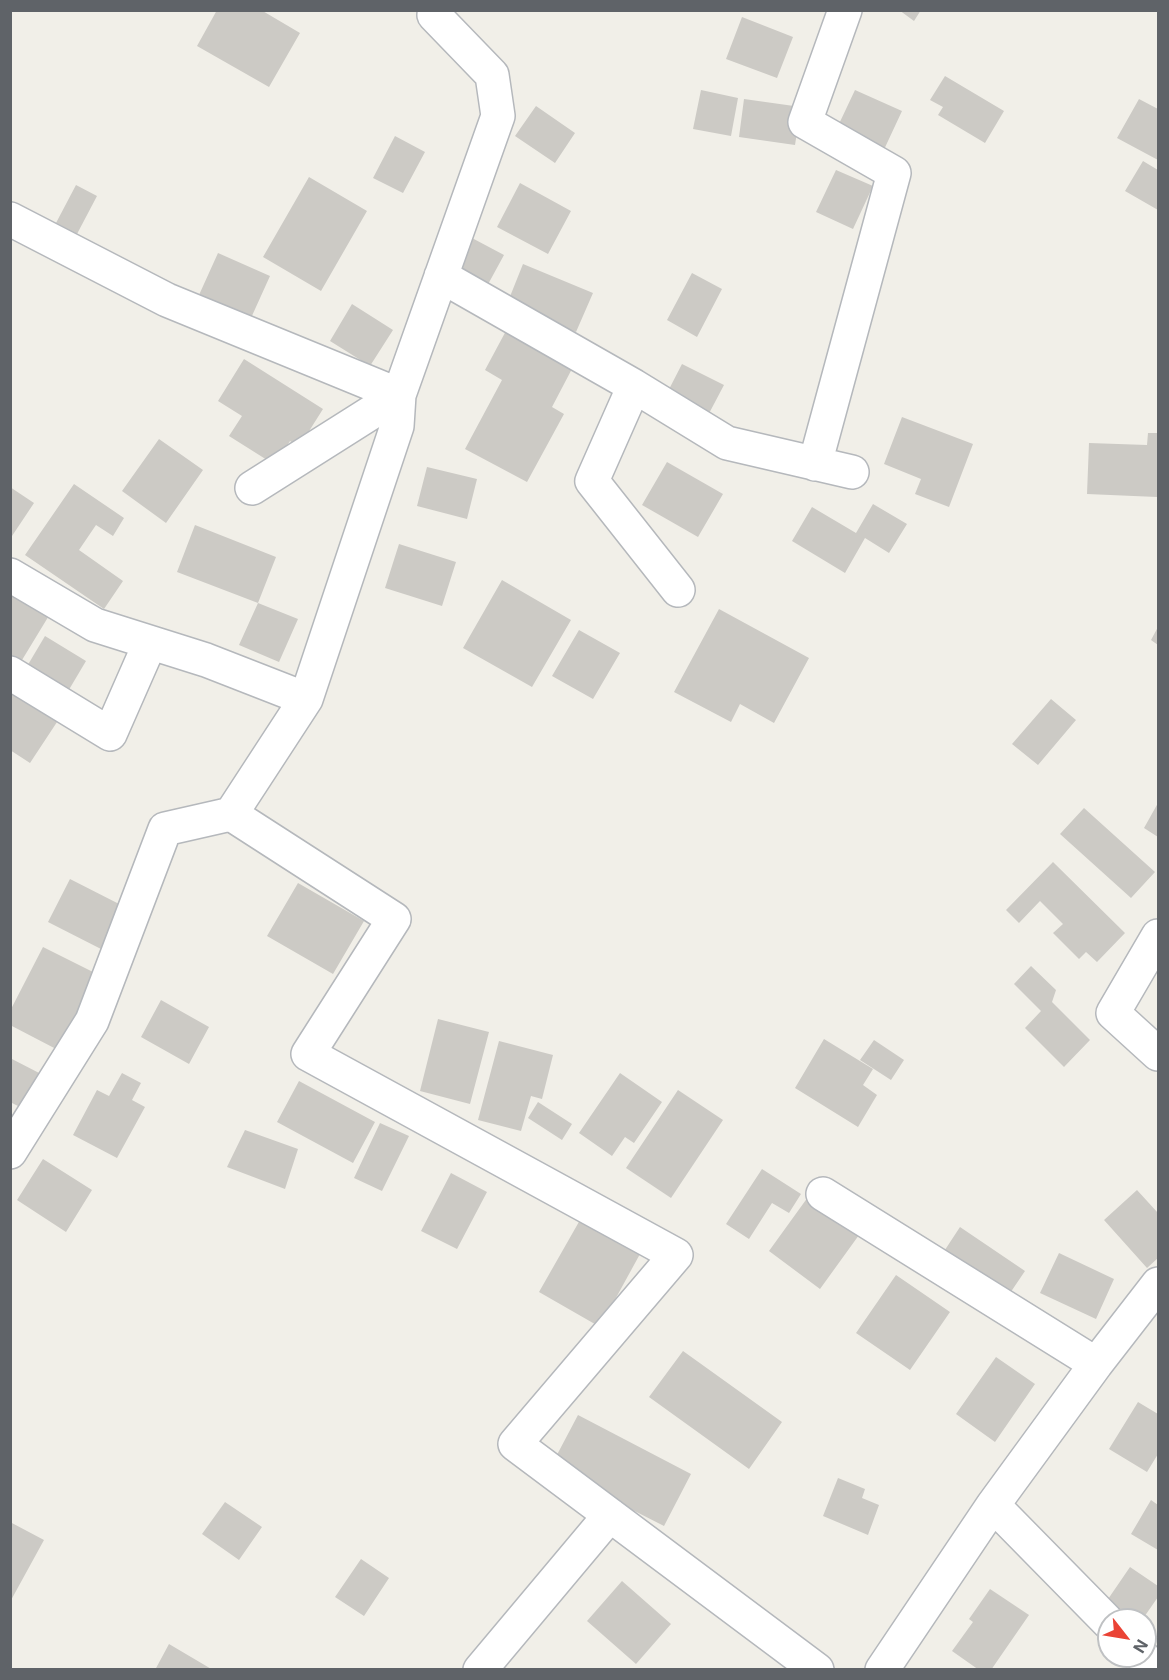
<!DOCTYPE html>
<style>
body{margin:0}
#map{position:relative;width:1169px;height:1680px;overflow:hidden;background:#f1efe8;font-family:Inter,sans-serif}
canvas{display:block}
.frame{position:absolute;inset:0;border:12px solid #5f6368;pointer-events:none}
.north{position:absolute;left:1097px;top:1608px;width:60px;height:60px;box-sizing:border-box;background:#fff;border:2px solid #bfc1c3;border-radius:50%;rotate:121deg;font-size:16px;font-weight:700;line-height:24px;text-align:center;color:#5f6368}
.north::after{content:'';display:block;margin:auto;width:21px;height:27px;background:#ea4335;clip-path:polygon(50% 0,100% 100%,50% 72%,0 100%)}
</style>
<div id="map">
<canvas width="1169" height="1680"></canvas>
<div class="frame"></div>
<div class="north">N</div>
</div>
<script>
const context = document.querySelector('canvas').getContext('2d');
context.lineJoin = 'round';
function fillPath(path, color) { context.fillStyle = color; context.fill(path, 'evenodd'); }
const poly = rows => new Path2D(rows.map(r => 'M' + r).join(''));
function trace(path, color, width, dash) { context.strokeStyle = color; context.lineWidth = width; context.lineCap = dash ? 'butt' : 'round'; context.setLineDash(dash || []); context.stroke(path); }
fillPath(poly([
 [217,10,261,10,300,33,269,87,197,46],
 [899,10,921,10,914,21],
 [742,17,793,37,777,78,726,59],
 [945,76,1004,111,985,143,938,115,943,107,930,100],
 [701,90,738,98,731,136,693,129],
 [855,90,902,111,881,156,838,126],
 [744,99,801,107,795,145,739,137],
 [1139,99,1158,109,1158,160,1117,138],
 [536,106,575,133,555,163,515,136],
 [395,136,425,152,403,193,373,178],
 [1143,161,1158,170,1158,210,1125,191],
 [836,170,873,186,853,229,816,212],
 [309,177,367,211,321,291,263,257],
 [520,183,571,211,548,254,497,227],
 [76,185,97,196,77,234,56,223],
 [472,238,504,255,486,288,454,271],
 [218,253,270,276,251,318,199,295],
 [523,264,593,293,576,332,507,304],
 [692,273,722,289,697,337,667,320],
 [352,304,393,330,370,366,330,341],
 [507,329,574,365,552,407,564,414,527,482,465,449,502,380,485,370],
 [244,359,323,409,299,447,290,441,275,465,229,436,242,416,218,401],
 [682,364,724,385,705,421,664,399],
 [902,417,973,444,949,507,915,494,921,479,884,464],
 [1148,433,1158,433,1157,497,1087,494,1089,443,1147,445],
 [159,439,203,470,166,523,122,491],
 [667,462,723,494,698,537,642,505],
 [427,467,477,479,467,519,417,506],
 [74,484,124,518,113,536,96,525,79,550,123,581,104,609,25,555],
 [10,487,34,503,10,539],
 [873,504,907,524,889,553,865,538,845,573,792,541,812,507,856,533],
 [195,525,276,557,258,603,177,572],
 [399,544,456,562,442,606,385,588],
 [502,580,571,620,532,687,463,648],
 [10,584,53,609,19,665,10,659],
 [258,603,298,619,279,662,239,645],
 [719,609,809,658,774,723,740,704,731,722,674,692],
 [1158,627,1158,645,1151,640],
 [579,630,620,653,593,699,552,676],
 [45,636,86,661,67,693,26,668],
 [10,688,59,719,30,763,10,750],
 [1051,699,1076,720,1038,765,1012,744],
 [1158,803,1158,837,1144,828],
 [1084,808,1155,872,1131,898,1060,834],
 [1053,862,1125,933,1097,962,1086,952,1079,959,1053,933,1063,924,1040,901,1019,923,1006,910],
 [70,879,123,906,101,949,48,922],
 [298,883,364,921,333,974,267,936],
 [43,947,97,974,58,1050,10,1025,10,1011],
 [1031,966,1056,990,1052,1002,1090,1040,1064,1067,1025,1028,1041,1011,1014,984],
 [161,1000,209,1027,189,1064,141,1037],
 [438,1019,489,1032,470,1104,420,1091],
 [824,1039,873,1069,863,1085,877,1095,858,1127,795,1088],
 [874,1040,904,1060,891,1080,860,1060],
 [499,1041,553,1055,542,1099,531,1096,521,1131,478,1120],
 [10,1058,43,1075,24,1109,10,1102],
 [122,1073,141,1083,132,1100,145,1107,117,1158,73,1135,97,1090,109,1096],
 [620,1073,662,1102,634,1143,625,1137,612,1156,579,1133],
 [299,1081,375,1122,353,1163,277,1122],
 [678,1090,723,1120,671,1198,626,1168],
 [538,1102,572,1124,562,1140,528,1118],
 [380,1123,409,1136,382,1191,354,1178],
 [245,1130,298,1149,285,1189,227,1167],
 [43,1159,92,1190,66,1232,17,1200],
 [762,1169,801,1194,789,1213,772,1203,749,1239,726,1224],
 [451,1173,487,1192,457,1249,421,1231],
 [1137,1190,1158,1213,1158,1258,1147,1268,1104,1220],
 [808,1197,859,1235,820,1289,769,1251],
 [580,1220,640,1254,600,1327,539,1292],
 [960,1227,1025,1271,1002,1305,937,1262],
 [1059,1253,1114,1279,1096,1319,1040,1293],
 [896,1275,950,1312,910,1370,856,1333],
 [683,1351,782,1422,749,1469,649,1397],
 [996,1357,1035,1384,995,1442,956,1414],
 [1138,1402,1158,1414,1158,1454,1147,1472,1109,1449],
 [578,1415,691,1474,664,1526,550,1468],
 [838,1478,865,1489,862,1498,879,1505,868,1535,823,1516],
 [1151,1500,1158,1505,1158,1550,1131,1534],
 [225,1502,262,1527,239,1560,202,1534],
 [10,1522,44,1540,10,1602],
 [361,1559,389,1578,364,1616,335,1597],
 [1130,1567,1158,1586,1158,1597,1142,1620,1126,1620,1104,1605],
 [622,1581,671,1624,636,1664,587,1621],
 [990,1589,1029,1615,991,1670,979,1670,952,1651,973,1622,969,1619],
 [169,1644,213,1670,155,1670]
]), '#cccac5');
const minor = poly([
 [10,219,167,300,399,395],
 [441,276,634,386,727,443,852,472],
 [634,386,592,481,678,590],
 [815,464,894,173,805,122,845,10],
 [252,488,399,395],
 [10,575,95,625,206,660,306,699],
 [10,673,110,734,150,643],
 [231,814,394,919,308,1054,676,1255,515,1444,817,1670],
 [1158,936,1113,1013,1158,1054],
 [10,1152,92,1021,165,829,231,814,306,699,397,426,399,395,498,116,492,75,434,15,436,10],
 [823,1194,1096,1364],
 [993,1505,1109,1623],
 [1142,1656,1155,1670],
 [480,1670,610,1515],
 [882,1670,993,1505,1096,1364,1158,1284]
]);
trace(minor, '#b5b8bc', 36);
trace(minor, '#fff', 33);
</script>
